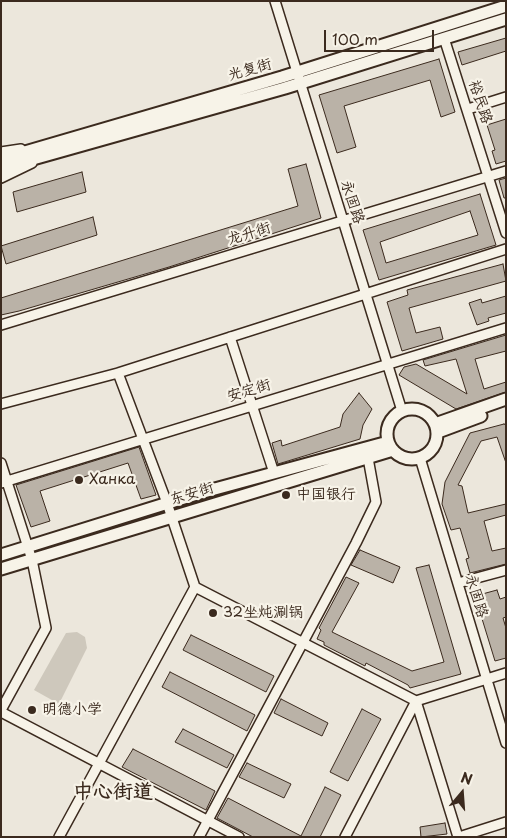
<!DOCTYPE html>
<meta charset="utf-8">
<style>
body{margin:0}
#map{position:relative;width:507px;height:838px;overflow:hidden;background:#ece7dc;font-family:"Playpen Sans",sans-serif}
canvas{display:block}
.frame{position:absolute;inset:0;border:2px solid #3b2a1e;pointer-events:none}
.north{position:absolute;left:437px;top:768px;width:50px;height:50px;-webkit-text-stroke:4px #f7f3e8;paint-order:stroke;rotate:18deg;font-size:14px;font-weight:700;line-height:20px;text-align:center;color:#3b2a1e}
.north::after{content:'';display:block;margin:auto;width:18px;height:22px;background:#3b2a1e;clip-path:polygon(50% 0,100% 100%,50% 72%,0 100%)}
.scale{position:absolute;left:324px;top:30px;width:110px;height:22px;box-sizing:border-box;border:2px solid #3b2a1e;border-top:0;padding-left:6px;font-size:15px;line-height:18px;white-space:nowrap;color:#3b2a1e;-webkit-text-stroke:4px #f7f3e8;paint-order:stroke}
</style>
<div id="map">
<canvas width="507" height="838"></canvas>
<div class="frame"></div>
<div class="north">N</div>
<div class="scale">100 m</div>
</div>
<script>
const context = document.querySelector('canvas').getContext('2d');
context.lineJoin = 'round';
function fillPath(path, color) { context.fillStyle = color; context.fill(path, 'evenodd'); }
const poly = rows => new Path2D(rows.map(r => 'M' + r).join(''));
function trace(path, color, width, dash) { context.strokeStyle = color; context.lineWidth = width; context.lineCap = dash ? 'butt' : 'round'; context.setLineDash(dash || []); context.stroke(path); }
function label(font, color, halo, rows, align = 'center') {
  context.font = font + ' "Playpen Sans","LXGW WenKai TC",sans-serif'; context.lineWidth = 4.5; context.setLineDash([]); context.textBaseline = 'middle'; context.strokeStyle = halo; context.fillStyle = color; for (const [text, x, y, turn = 0] of rows) {
    context.save(); context.translate(x, y); context.rotate((+turn || 0) * Math.PI / 180); context.textAlign = isNaN(turn) ? turn : align; if (halo) context.strokeText(text, 0, 0); context.fillText(text, 0, 0); context.restore();
  }
}
fillPath(poly([
 [77,632,85,637,87,648,59,704,34,690,66,633]
]), '#cec8bc');
const building = poly([
 [506,38,506,51,462,65,458,52,506,38],
 [439,59,455,112,441,117,430,80,344,106,356,147,337,153,319,95,439,59],
 [506,119,506,161,496,164,492,151,495,150,487,125,506,119],
 [306,164,321,218,169,267,19,311,1,315,1,298,298,206,288,169,306,164],
 [82,172,86,192,17,212,13,192,82,172],
 [506,178,506,198,504,198,499,180,506,178],
 [480,194,496,245,379,280,363,230,480,194],
 [470,211,478,235,386,263,380,242,470,211],
 [93,217,97,235,6,264,1,246,93,217],
 [503,264,506,281,409,308,416,333,440,327,443,339,402,351,387,302,408,295,407,290,503,264],
 [506,296,506,313,488,318,489,321,477,325,469,303,481,299,482,303,506,296],
 [506,335,506,351,475,359,484,389,506,382,506,392,456,409,399,375,404,367,416,364,467,394,456,359,425,366,423,360,506,335],
 [359,393,372,409,363,425,360,439,278,464,272,443,281,440,282,446,340,427,343,414,359,393],
 [504,424,506,425,506,463,497,437,481,441,458,485,462,486,468,513,506,504,506,515,484,521,492,551,506,548,506,564,470,573,466,559,469,558,460,528,451,530,442,504,445,482,470,433,504,424],
 [139,447,156,495,141,499,128,463,40,491,50,521,31,527,16,485,139,447],
 [360,550,400,567,393,583,351,565,360,550],
 [429,565,461,674,410,688,408,685,366,663,365,666,324,645,324,642,317,639,321,630,319,628,346,577,359,583,332,632,412,671,444,662,416,568,429,565],
 [497,590,500,599,506,597,506,617,503,618,506,628,506,658,495,661,475,596,497,590],
 [191,635,274,676,266,692,183,650,191,635],
 [170,672,255,715,247,731,162,687,170,672],
 [281,699,328,723,322,736,274,713,281,699],
 [362,709,381,719,348,781,330,772,362,709],
 [183,729,234,755,227,768,175,742,183,729],
 [133,749,215,791,206,810,122,767,133,749],
 [247,763,291,784,284,798,239,777,247,763],
 [325,787,341,795,320,837,253,837,217,818,228,798,301,836,325,787],
 [445,823,447,834,421,837,420,827,445,823]
]);
fillPath(building, '#bab2a7');
trace(building, '#3b2a1e', 1);
const minor = poly([
 [275,1,402,411],
 [444,38,506,233],
 [468,109,506,97],
 [1,152,21,149],
 [1,178,32,163],
 [1,325,506,171],
 [230,337,274,473],
 [118,373,167,503,195,587,416,701,458,837],
 [1,404,118,373,506,249],
 [420,458,506,743],
 [1,463,32,560,46,628,1,710],
 [1,483,506,328],
 [458,583,506,570],
 [1,712,239,837],
 [59,837,195,587],
 [199,837,356,543,376,502,368,458],
 [345,837,416,701,506,673],
 [459,837,506,822]
]);
const major = poly([
 [1,159,282,77,506,6],
 [1,168,285,88,506,19],
 '387 434a25 25 0 1 1 50 0a25 25 0 1 1-50 0Z',
 [435,424,506,399],
 [438,432,481,416],
 [1,555,200,493,388,442],
 [1,569,393,450]
]);
trace(minor, '#3b2a1e', 12);
trace(major, '#3b2a1e', 15);
trace(minor, '#f7f3e8', 9);
trace(major, '#f7f3e8', 11);
for (const [x, y, r, color] of [
 [79,480,5,"#3b2a1e"],
 [286,495,5,"#3b2a1e"],
 [213,613,5,"#3b2a1e"],
 [32,710,5,"#3b2a1e"]
]) { const dot = new Path2D(); dot.arc(x, y, r, 0, 2 * Math.PI); context.fillStyle = color; context.fill(dot); trace(dot, '#f7f3e8', 2); }
label('15px', '#3b2a1e', '#f7f3e8', [
 ["光复街",250,70,-16],
 ["裕民路",480,102,72],
 ["永固路",352,202,72],
 ["龙升街",249,234,-17],
 ["安定街",249,391,-17],
 ["东安街",192,494,-17],
 ["永固路",476,596,73]
]);
label('15px', '#3b2a1e', '#f7f3e8', [
 ["Ханка",89,480],
 ["中国银行",296,495],
 ["32坐炖涮锅",223,613],
 ["明德小学",42,710]
], 'left');
label('bold 20px', '#3b2a1e', '#f7f3e8', [
 ["中心街道",113,792]
]);
</script>
